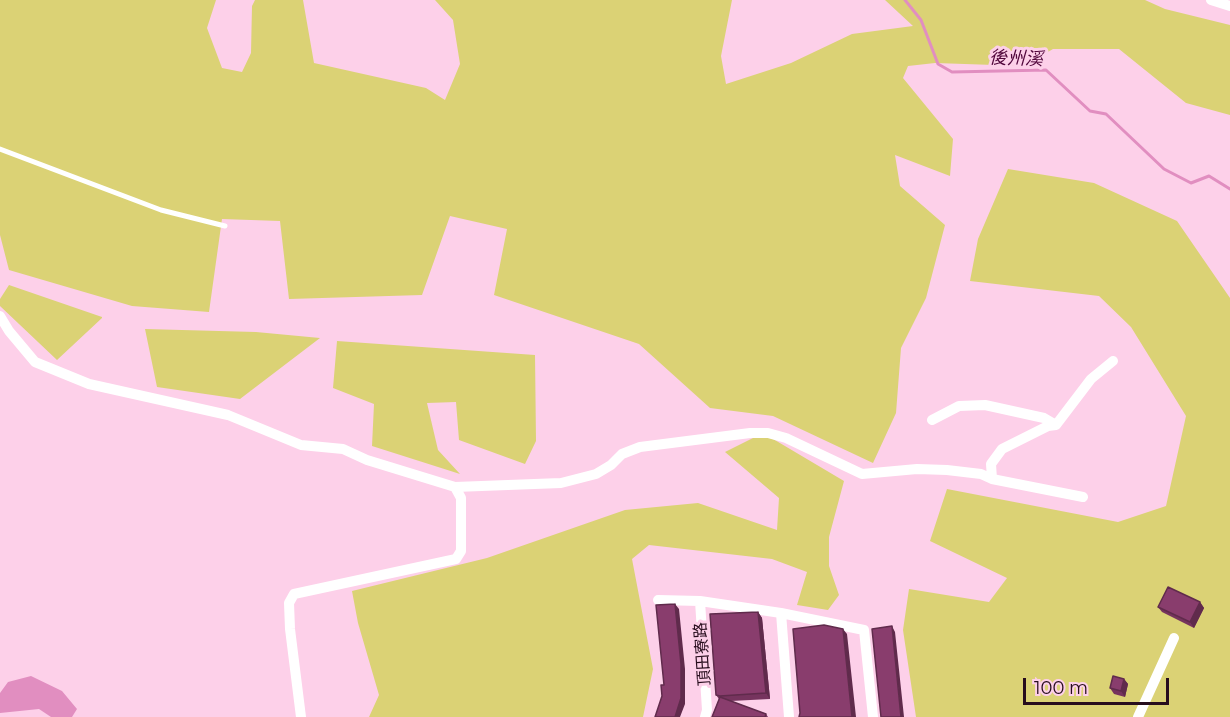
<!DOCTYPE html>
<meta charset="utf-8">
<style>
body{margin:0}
#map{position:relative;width:1230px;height:717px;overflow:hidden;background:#fdd0e9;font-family:Montserrat,sans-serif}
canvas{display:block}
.scale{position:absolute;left:1023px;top:678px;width:146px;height:27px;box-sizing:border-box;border:3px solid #270d1d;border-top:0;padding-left:8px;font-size:18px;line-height:21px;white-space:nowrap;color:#270d1d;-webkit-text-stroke:4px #fdd0e9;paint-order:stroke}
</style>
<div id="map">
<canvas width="1230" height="717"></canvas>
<div class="scale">100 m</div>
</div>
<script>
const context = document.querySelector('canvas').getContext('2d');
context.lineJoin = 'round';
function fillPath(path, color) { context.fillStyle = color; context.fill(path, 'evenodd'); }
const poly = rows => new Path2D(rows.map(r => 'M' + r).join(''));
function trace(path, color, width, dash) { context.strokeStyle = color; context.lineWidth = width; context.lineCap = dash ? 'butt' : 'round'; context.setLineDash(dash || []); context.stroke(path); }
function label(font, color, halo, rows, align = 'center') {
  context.font = font + ' Montserrat,"Noto Sans TC",sans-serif'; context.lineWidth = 6; context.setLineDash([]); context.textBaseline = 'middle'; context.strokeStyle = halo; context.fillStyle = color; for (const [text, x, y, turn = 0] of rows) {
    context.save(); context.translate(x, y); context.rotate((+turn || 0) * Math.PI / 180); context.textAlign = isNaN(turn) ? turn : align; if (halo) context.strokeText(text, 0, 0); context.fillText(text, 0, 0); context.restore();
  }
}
fillPath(poly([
 [0,0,216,0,207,28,222,68,242,72,251,53,252,6,255,0,303,0,314,63,426,88,445,100,460,64,453,20,435,0,732,0,721,56,726,84,791,63,852,34,913,26,885,0,1145,0,1165,9,1230,25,1230,115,1186,103,1119,49,1053,49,1024,66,935,63,908,66,903,78,953,139,950,176,895,155,900,186,945,225,926,298,901,348,896,413,873,463,773,416,710,408,639,344,494,295,507,229,450,216,422,295,289,299,280,221,222,219,209,312,132,306,9,270,0,235],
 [1008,169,1094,183,1177,221,1230,298,1230,717,916,717,903,630,909,589,989,602,1007,578,930,541,947,489,1118,522,1166,506,1186,416,1131,327,1099,296,970,281,978,239],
 [9,285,102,317,102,318,57,360,0,306,0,299],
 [145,329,256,332,320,338,240,399,157,387],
 [337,341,535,355,536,441,525,464,459,440,456,402,427,403,438,450,460,474,372,446,374,404,333,388],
 [763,433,844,481,829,537,829,566,839,595,828,610,797,605,807,572,772,559,649,545,632,559,653,669,643,717,369,717,379,695,358,623,352,591,487,558,625,510,698,503,777,530,779,498,725,452]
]), '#dbd275');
fillPath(poly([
 [31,676,62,691,77,709,72,717,51,717,39,709,0,713,0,693,8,682]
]), '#e18ec0');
trace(poly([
 [905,0,921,20,938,64,952,72,1046,70,1090,111,1106,114,1164,169,1191,183,1209,176,1230,189]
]), '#e18ec0', 3);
trace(poly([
 [0,149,161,210,225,226]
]), '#fff', 5);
trace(poly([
 [1211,0,1230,6],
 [0,316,9,331,35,362,89,384,228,415,301,445,343,449,367,460,455,487,461,498,461,551,456,559,294,594,289,603,290,629,301,717],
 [932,420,959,406,985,405,1044,418,1056,425],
 [992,479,1083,497],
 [455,487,561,483,596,474,611,465,622,454,640,447,750,433,768,433,786,438,862,474,917,469,947,470,981,474,992,479,991,464,1002,449,1048,426,1056,425,1091,379,1113,361],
 [658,600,700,601],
 [781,613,789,717],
 [705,717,707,710,700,601,781,613,864,630,873,717],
 [1138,717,1174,638]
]), '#fff', 10);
fillPath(poly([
 [1200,602,1204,608,1194,628,1162,612,1158,607],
 [758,612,762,618,770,699,731,701,766,714,768,717,712,717,719,699,716,695],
 [1124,679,1128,684,1125,697,1114,694,1110,688]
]), '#76345e');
fillPath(poly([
 [1200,602,1204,608,1194,628,1190,622],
 [675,604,679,609,685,669,685,704,680,717,675,717],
 [758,612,762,618,770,699,766,693],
 [892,626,895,632,904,717,901,717],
 [843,629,847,634,856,717,852,717],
 [1124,679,1128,684,1125,697,1121,691]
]), '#602b4c');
const building = poly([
 [1168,587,1200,602,1190,622,1158,607,1168,587],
 [675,604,681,664,681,698,675,717,655,717,662,696,661,685,664,685,656,605,675,604],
 [758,612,766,693,720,696,716,695,710,614,758,612],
 [824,625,843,629,852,717,799,717,800,713,793,629,824,625],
 [892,626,901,717,881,717,872,629,892,626],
 [1113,676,1124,679,1121,691,1110,688,1113,676],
 [720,697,766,714,765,717,712,717,720,697]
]);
fillPath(building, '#893d6d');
trace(building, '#602b4c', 1.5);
label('16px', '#270d1d', '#fdd0e9', [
 ["頂田寮路",703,654,-94]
]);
label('italic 18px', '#51063b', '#fdd0e9', [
 ["後州溪",1016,59,2]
]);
</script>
